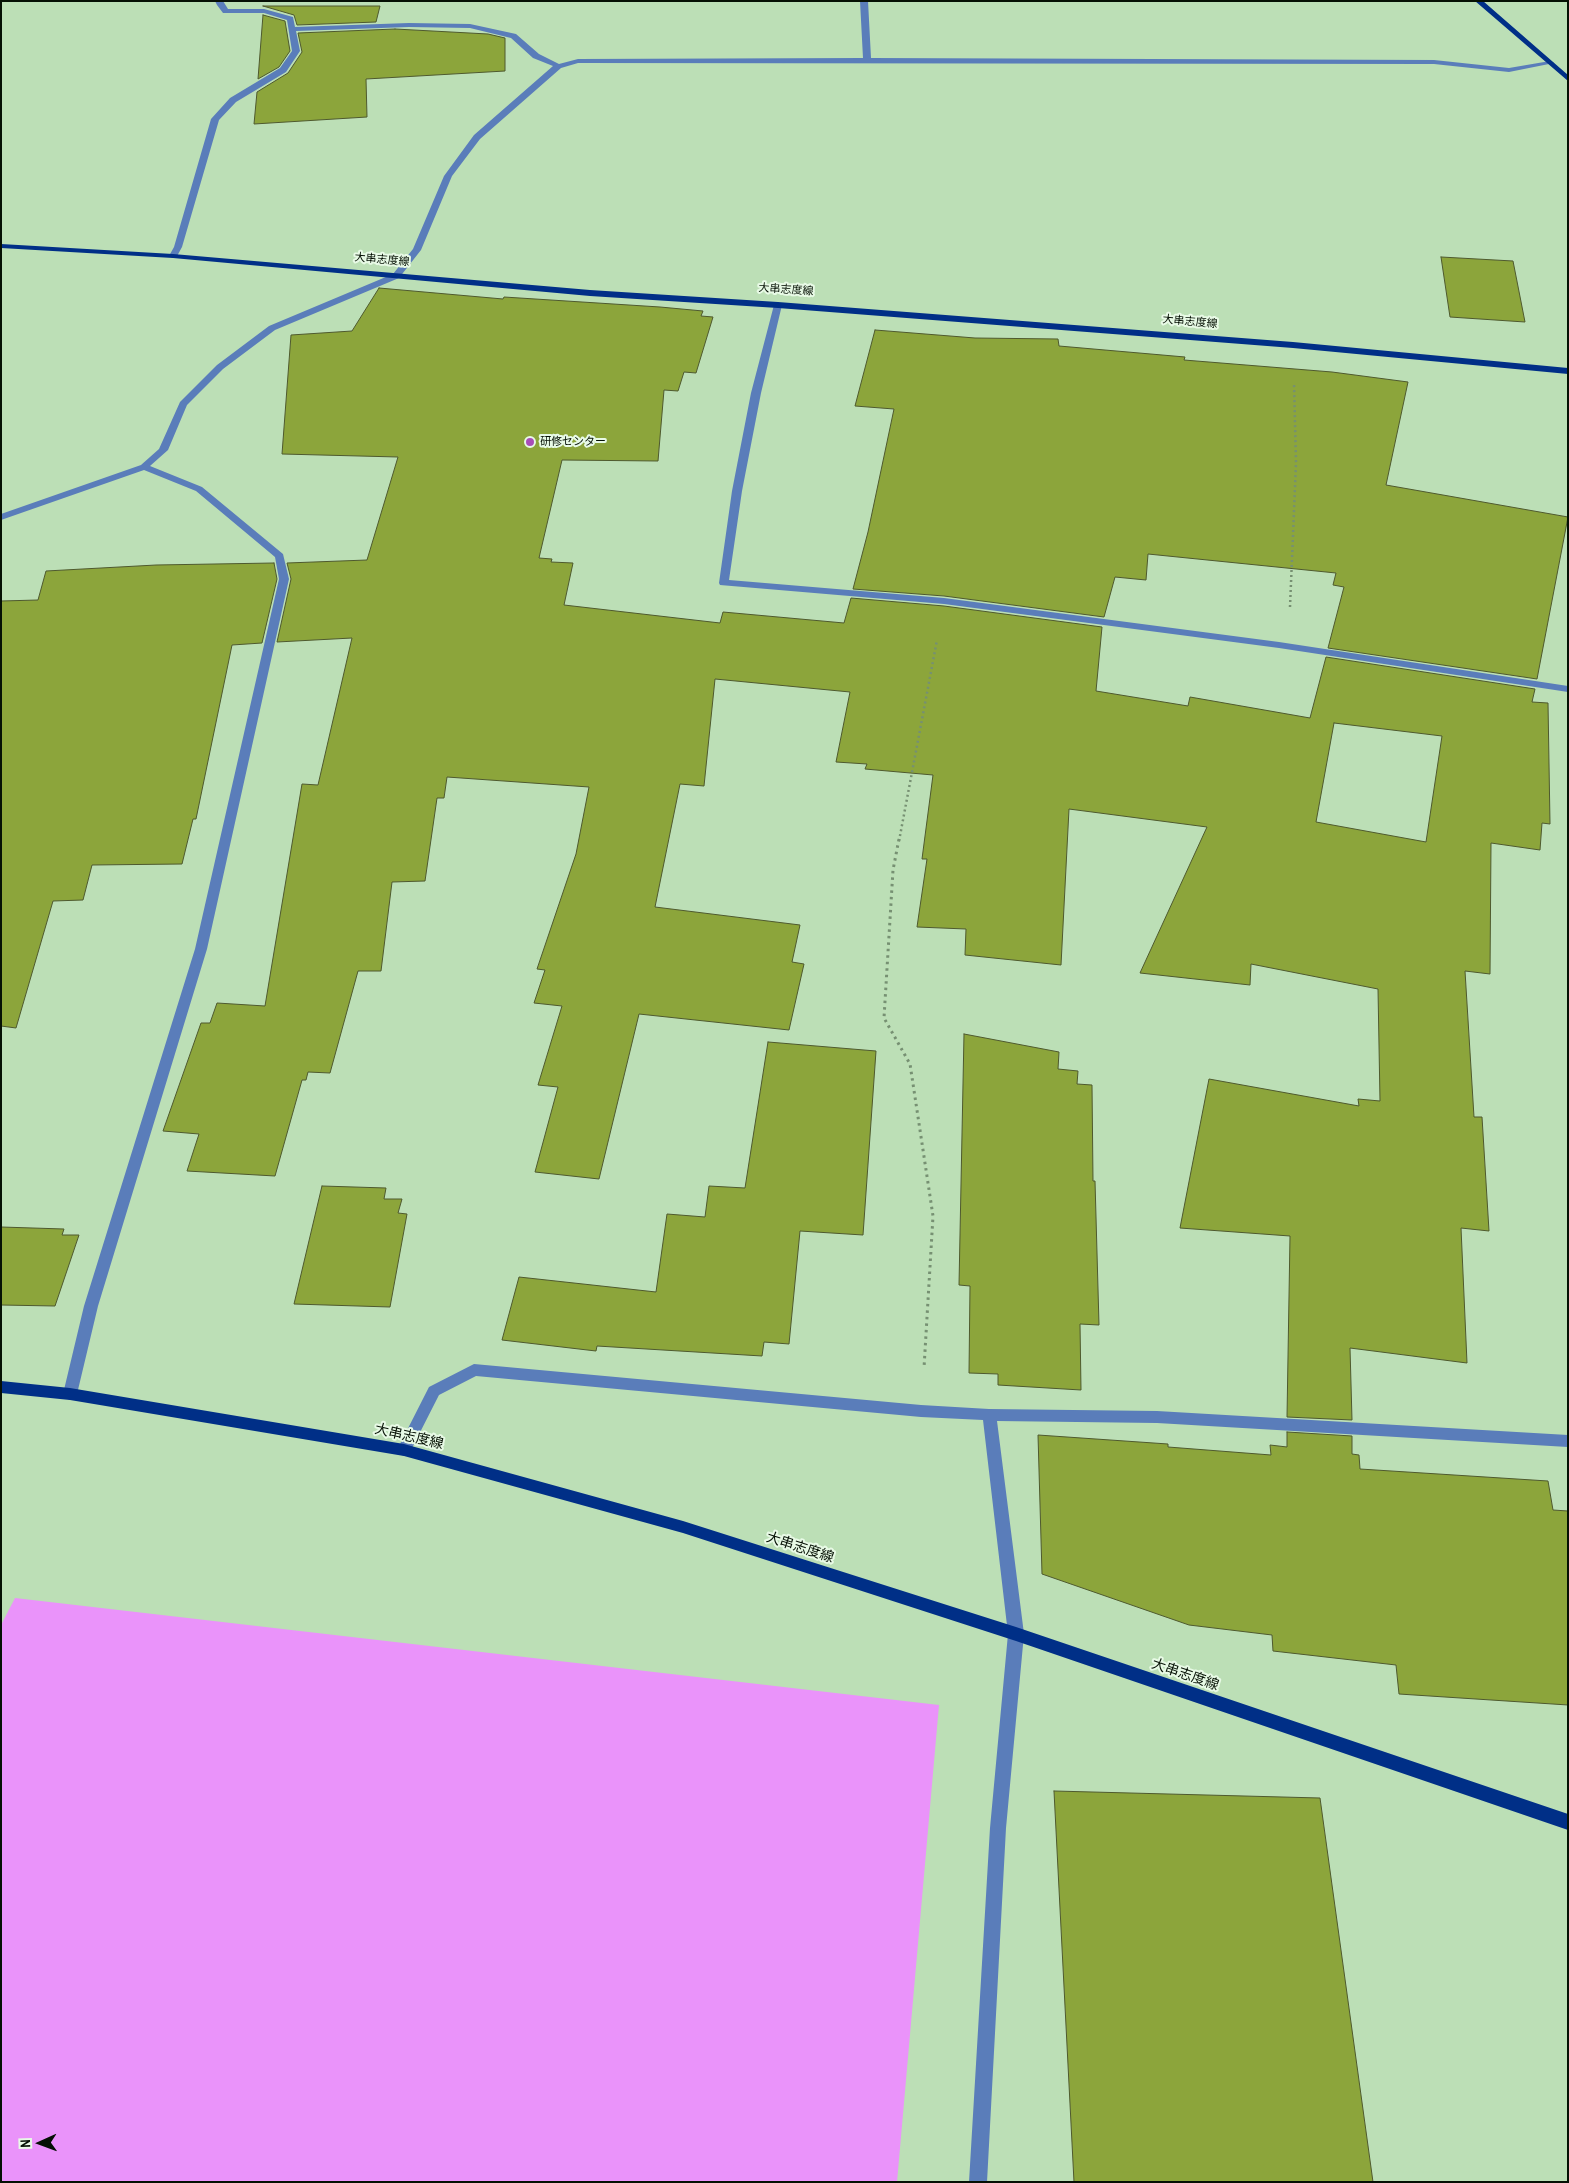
<!DOCTYPE html>
<meta charset="utf-8">
<style>
body{margin:0}
#map{position:relative;width:1569px;height:2183px;overflow:hidden;background:#bcdfb6;font-family:"Archivo Narrow",sans-serif}
canvas{display:block}
.frame{position:absolute;inset:0;border:2px solid #051004;pointer-events:none}
.north{position:absolute;left:15px;top:2118px;width:50px;height:50px;-webkit-text-stroke:4px #e8fae6;paint-order:stroke;rotate:268deg;font-size:14px;font-weight:700;line-height:20px;text-align:center;color:#051004}
.north::after{content:'';display:block;margin:auto;width:18px;height:22px;background:#051004;clip-path:polygon(50% 0,100% 100%,50% 72%,0 100%)}
</style>
<div id="map">
<canvas width="1569" height="2183"></canvas>
<div class="frame"></div>
<div class="north">N</div>
</div>
<script>
const context = document.querySelector('canvas').getContext('2d');
context.lineJoin = 'round';
function fillPath(path, color) { context.fillStyle = color; context.fill(path, 'evenodd'); }
const poly = rows => new Path2D(rows.map(r => 'M' + r).join(''));
function trace(path, color, width, dash) { context.strokeStyle = color; context.lineWidth = width; context.lineCap = dash ? 'butt' : 'round'; context.setLineDash(dash || []); context.stroke(path); }
function label(font, color, halo, rows, align = 'center') {
  context.font = font + ' "Archivo Narrow","Noto Sans JP",sans-serif'; context.lineWidth = 4; context.setLineDash([]); context.textBaseline = 'middle'; context.strokeStyle = halo; context.fillStyle = color; for (const [text, x, y, turn = 0] of rows) {
    context.save(); context.translate(x, y); context.rotate((+turn || 0) * Math.PI / 180); context.textAlign = isNaN(turn) ? turn : align; if (halo) context.strokeText(text, 0, 0); context.fillText(text, 0, 0); context.restore();
  }
}
fillPath(poly([
 [15,1598,939,1705,897,2182,1,2182,1,1625]
]), '#ea93fa');
const building = poly([
 [263,6,380,6,376,22,297,25,294,15,263,6],
 [263,15,285,21,290,51,279,67,258,79,263,15],
 [395,29,488,34,505,38,505,71,366,79,367,117,254,124,257,92,288,73,302,52,298,33,395,29],
 [1441,257,1513,261,1525,322,1450,317,1441,257],
 [379,288,503,299,504,297,660,307,703,311,701,316,713,317,696,373,684,372,678,391,664,390,658,461,562,460,539,558,552,559,551,562,573,563,564,605,720,623,723,612,844,623,851,598,944,606,1102,627,1096,691,1188,706,1190,697,1310,718,1326,657,1535,689,1532,702,1548,703,1550,824,1542,823,1540,850,1491,843,1490,974,1465,971,1474,1117,1482,1117,1489,1231,1461,1228,1467,1363,1350,1348,1352,1420,1287,1417,1290,1236,1180,1228,1209,1079,1359,1106,1358,1099,1380,1101,1378,989,1251,964,1250,985,1140,973,1207,827,1069,809,1061,965,965,955,966,929,917,927,927,859,922,859,933,775,865,769,867,764,836,762,850,692,715,679,704,786,680,784,655,907,800,925,792,962,804,964,789,1030,639,1014,599,1179,535,1172,558,1087,538,1085,562,1006,534,1003,545,970,537,969,576,854,589,787,447,777,444,798,437,798,425,881,392,882,381,971,358,971,330,1073,308,1072,306,1080,302,1080,275,1176,187,1171,199,1134,163,1131,201,1023,210,1023,217,1003,265,1006,302,784,318,785,352,638,277,642,291,579,287,563,367,560,398,457,282,454,291,335,352,331,379,288],
 [1334,723,1442,736,1426,842,1316,822,1334,723],
 [875,330,975,338,1058,339,1059,346,1185,357,1184,360,1332,372,1408,382,1386,485,1568,517,1537,679,1328,648,1344,587,1333,585,1336,573,1148,554,1146,580,1115,577,1104,617,944,596,853,589,868,532,894,409,855,406,875,330],
 [274,563,277,579,262,643,232,645,196,819,193,819,182,864,92,865,83,900,53,901,16,1028,1,1026,1,601,38,600,46,571,156,565,274,563],
 [964,1034,1059,1052,1058,1069,1078,1071,1077,1084,1092,1085,1093,1181,1095,1181,1099,1325,1080,1324,1081,1390,998,1385,998,1374,969,1373,970,1286,959,1285,964,1034],
 [768,1042,876,1051,863,1235,800,1231,789,1344,764,1342,762,1356,597,1346,596,1351,502,1340,519,1277,656,1292,667,1214,705,1217,709,1186,745,1188,768,1042],
 [322,1186,386,1188,384,1199,402,1199,398,1213,407,1214,390,1307,294,1304,322,1186],
 [1,1227,64,1229,62,1235,79,1235,55,1306,1,1305,1,1227],
 [1287,1432,1352,1436,1352,1454,1359,1455,1360,1469,1548,1481,1553,1510,1568,1511,1568,1705,1399,1694,1396,1665,1273,1651,1272,1635,1189,1625,1042,1574,1038,1435,1168,1444,1168,1447,1271,1455,1270,1445,1287,1447,1287,1432],
 [1054,1791,1320,1798,1373,2182,1074,2182,1054,1791]
]);
fillPath(building, '#8ca53b');
trace(building, '#4e592e', 1);
trace(poly([
 [1290,607,1296,463,1294,383],
 [899,841,937,640]
]), '#769072', 2.5, [2, 3]);
trace(poly([
 [899,839,893,870,884,1018,910,1064,933,1216,924,1368]
]), '#769072', 3, [2.5, 4]);
fillPath(poly([
 [215,1,223,1,228,9,264,9,293,17,295,27,409,23,470,24,516,34,539,54,559,64,578,59,863,58,860,1,868,1,871,58,1434,60,1509,68,1550,61,1554,63,1509,72,1434,64,578,63,561,68,480,139,452,176,421,250,399,278,275,330,223,369,187,405,168,450,150,466,202,487,283,554,289,579,207,949,98,1306,77,1394,75,1398,70,1400,65,1398,63,1394,84,1306,195,949,279,579,275,557,196,491,144,470,1,520,1,514,141,465,159,449,180,402,217,365,269,326,393,274,413,249,444,176,474,135,553,66,533,58,511,38,470,28,409,27,296,31,300,51,286,72,236,102,219,120,182,247,176,258,173,258,169,256,174,247,211,119,230,98,280,68,292,51,287,20,264,13,223,13,217,5,215,1],
 [778,302,782,305,761,393,742,491,729,580,944,598,1279,642,1568,686,1568,692,1279,648,944,604,720,585,719,583,732,491,751,393,774,305,778,302],
 [474,1364,921,1405,989,1409,1157,1411,1568,1435,1568,1447,1157,1423,997,1421,1024,1634,1006,1828,987,2182,969,2182,990,1828,1008,1634,983,1420,921,1417,476,1376,439,1395,409,1454,404,1456,399,1454,397,1450,429,1387,474,1364]
]), '#5a7dba');
fillPath(poly([
 [1475,1,1483,1,1568,75,1568,81,1475,1],
 [1,244,173,254,590,290,778,302,1293,342,1568,368,1568,374,1293,348,778,308,590,296,173,258,1,248,1,244],
 [1,1381,70,1388,404,1444,683,1521,1016,1627,1568,1814,1568,1830,1016,1641,683,1533,404,1456,70,1400,1,1393,1,1381]
]), '#002f87');
for (const [x, y, r, color] of [
 [530,442,5,"#a84db8"]
]) { const dot = new Path2D(); dot.arc(x, y, r, 0, 2 * Math.PI); context.fillStyle = color; context.fill(dot); trace(dot, '#e8fae6', 2); }
label('11px', '#051004', '#e8fae6', [
 ["大串志度線",382,260,5],
 ["大串志度線",786,290,4],
 ["大串志度線",1190,322,5]
]);
label('11px', '#051004', '#e8fae6', [
 ["研修センター",540,442]
], 'left');
label('14px', '#051004', '#e8fae6', [
 ["大串志度線",409,1437,13],
 ["大串志度線",800,1548,18],
 ["大串志度線",1185,1675,19]
]);
</script>
